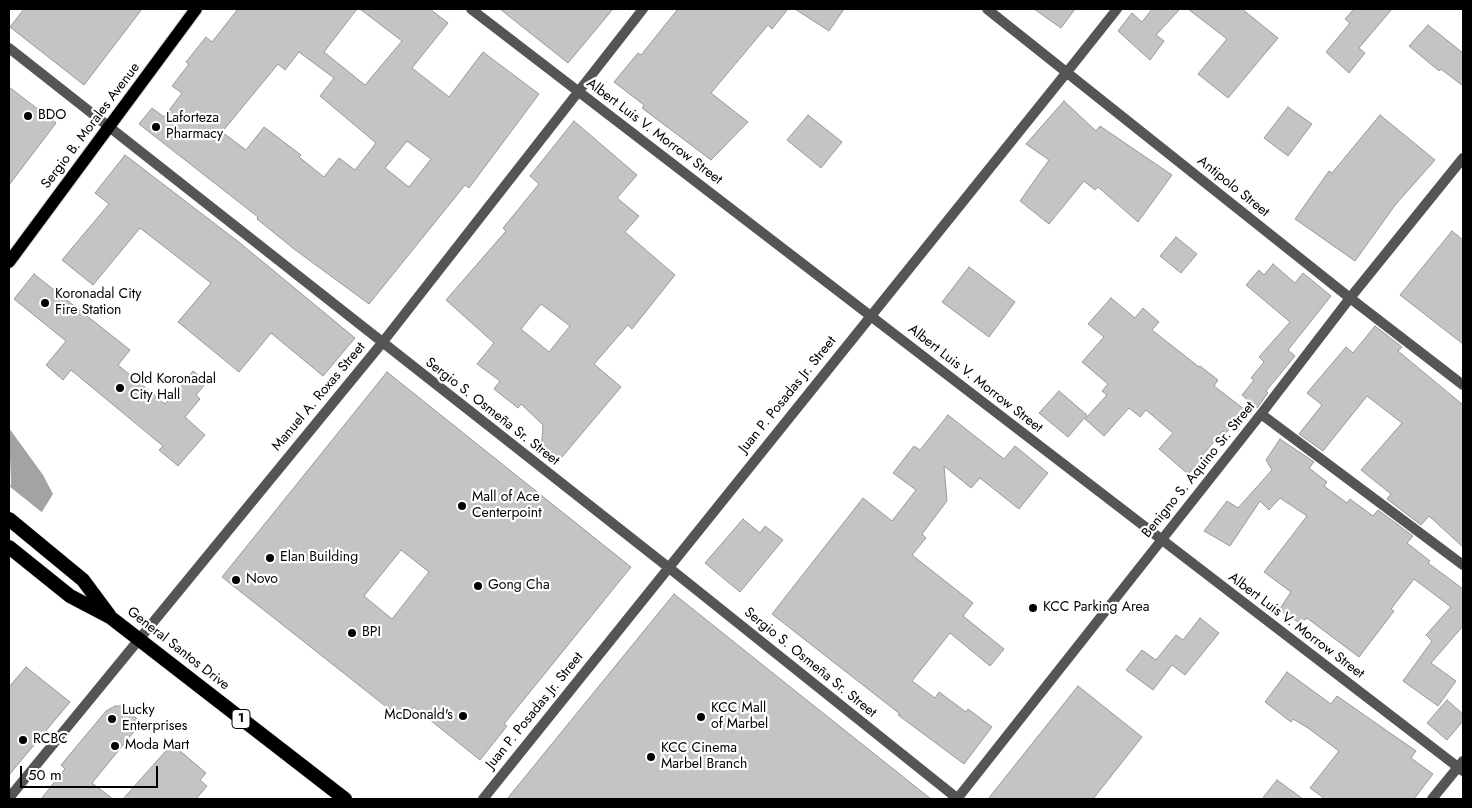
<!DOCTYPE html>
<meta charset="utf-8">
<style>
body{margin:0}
#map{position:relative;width:1472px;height:808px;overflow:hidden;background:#fff;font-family:Jost,sans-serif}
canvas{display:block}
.frame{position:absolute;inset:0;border:10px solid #000;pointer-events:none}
.scale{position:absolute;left:20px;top:766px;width:138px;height:22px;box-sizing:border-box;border:2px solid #000;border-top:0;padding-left:6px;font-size:15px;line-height:18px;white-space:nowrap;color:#000;-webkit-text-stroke:4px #fff;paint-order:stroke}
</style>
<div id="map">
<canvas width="1472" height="808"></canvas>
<div class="frame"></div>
<div class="scale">50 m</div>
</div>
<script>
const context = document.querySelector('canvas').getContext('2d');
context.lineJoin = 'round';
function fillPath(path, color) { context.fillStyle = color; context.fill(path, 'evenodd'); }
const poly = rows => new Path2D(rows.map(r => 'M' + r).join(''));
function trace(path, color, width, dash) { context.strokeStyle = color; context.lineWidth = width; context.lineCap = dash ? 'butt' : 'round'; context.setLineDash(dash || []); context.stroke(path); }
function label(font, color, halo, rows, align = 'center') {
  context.font = font + ' Jost,sans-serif'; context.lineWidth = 4.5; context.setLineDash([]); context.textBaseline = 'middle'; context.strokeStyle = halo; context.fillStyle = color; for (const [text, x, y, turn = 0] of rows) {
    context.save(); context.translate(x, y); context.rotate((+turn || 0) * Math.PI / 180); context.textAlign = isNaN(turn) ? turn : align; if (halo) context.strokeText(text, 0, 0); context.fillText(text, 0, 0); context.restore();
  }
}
fillPath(poly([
 [9,428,43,475,53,494,37,520,9,489,11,484]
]), '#a3a3a3');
fillPath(poly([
 [9,486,44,514,9,559]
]), '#fff');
const building = poly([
 [24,9,142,9,84,85,10,27,24,9],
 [238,9,357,9,324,52,365,85,402,41,360,9,430,9,448,23,412,68,449,97,483,52,539,94,469,188,465,185,369,304,294,249,257,219,258,217,139,124,152,108,164,117,182,93,172,86,189,64,186,62,206,37,212,42,238,9],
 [299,52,334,78,320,96,376,143,355,170,339,158,324,177,299,157,301,155,264,127,246,150,222,132,278,64,285,70,299,52],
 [407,141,431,159,409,187,385,168,407,141],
 [500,9,613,9,568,63,500,9],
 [678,9,788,9,772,29,768,25,711,93,748,122,711,160,642,108,644,105,614,82,638,53,641,55,678,9],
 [795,9,844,9,829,31,795,9],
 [1034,9,1075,9,1061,28,1034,9],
 [1152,9,1180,9,1156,35,1164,41,1150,60,1118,31,1132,13,1142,22,1152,9],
 [1188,9,1242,9,1278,38,1228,98,1198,74,1227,39,1188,9],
 [1354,9,1392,9,1359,48,1365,53,1349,73,1326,52,1350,23,1345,19,1354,9],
 [1428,25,1463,53,1463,86,1441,69,1439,71,1409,46,1428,25],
 [9,87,56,123,9,185,9,87],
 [1064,101,1096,131,1100,126,1172,175,1138,222,1098,187,1095,190,1084,181,1049,224,1020,201,1049,160,1026,144,1064,101],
 [1288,107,1312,124,1288,156,1264,138,1288,107],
 [808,115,842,142,821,168,787,140,808,115],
 [1380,115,1435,160,1396,204,1355,261,1295,219,1329,171,1332,173,1380,115],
 [574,121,637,175,617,198,639,216,625,232,675,275,632,329,628,325,594,364,621,387,557,463,541,452,543,425,521,404,518,408,494,389,500,381,477,364,494,343,446,300,506,231,503,228,539,184,530,176,574,121],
 [541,304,570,326,549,352,521,329,541,304],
 [125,155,240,243,355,338,323,376,271,333,239,372,178,322,211,283,140,228,93,285,62,260,109,204,95,193,125,155],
 [1452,231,1463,240,1463,344,1400,295,1452,231],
 [1176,237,1197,254,1181,273,1160,256,1176,237],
 [1273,264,1295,283,1303,273,1331,296,1288,350,1295,356,1266,391,1268,393,1257,408,1242,395,1254,380,1251,378,1264,362,1259,357,1290,322,1246,285,1259,270,1264,275,1273,264],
 [969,267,1015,302,989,337,942,302,969,267],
 [34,274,130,350,118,365,165,404,193,371,207,382,196,395,200,399,185,417,205,435,178,466,159,450,163,446,71,370,63,380,46,365,66,341,14,299,34,274],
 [1111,298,1135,318,1143,308,1159,322,1152,330,1199,367,1200,366,1218,380,1214,386,1244,409,1226,433,1223,431,1201,457,1203,458,1188,474,1159,449,1173,433,1146,410,1140,417,1129,408,1104,436,1085,419,1107,395,1102,391,1108,384,1082,362,1104,337,1088,324,1111,298],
 [1375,326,1402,347,1398,351,1463,405,1463,547,1429,516,1421,525,1387,499,1391,494,1361,470,1402,423,1367,396,1323,451,1299,434,1322,405,1307,393,1346,347,1353,353,1375,326],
 [387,372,631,567,504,724,507,726,480,760,414,707,403,720,222,577,387,372],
 [401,550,429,572,392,619,364,596,401,550],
 [1059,391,1087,415,1068,437,1039,413,1059,391],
 [948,415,1004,459,1015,446,1048,473,1019,509,980,478,971,488,944,466,947,501,922,534,926,538,912,555,973,603,963,616,1004,649,990,666,950,633,912,681,935,698,939,692,966,712,968,709,992,727,964,764,898,715,900,714,772,614,863,498,892,521,916,490,893,473,914,446,920,450,948,415],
 [1280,439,1314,462,1309,468,1327,482,1324,486,1347,503,1350,499,1373,516,1378,510,1413,536,1407,543,1430,561,1428,563,1463,589,1463,626,1431,663,1456,681,1438,706,1403,681,1432,641,1426,635,1451,607,1414,579,1391,609,1394,611,1359,657,1307,618,1300,623,1279,610,1291,592,1264,572,1307,516,1280,498,1269,510,1260,501,1230,546,1204,531,1227,501,1238,508,1272,470,1266,460,1280,439],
 [743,519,760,533,765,526,783,540,740,592,705,563,743,519],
 [674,594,774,674,931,799,507,799,674,594],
 [1200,618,1219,633,1185,675,1172,665,1153,690,1126,670,1142,650,1156,660,1176,635,1183,640,1200,618],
 [26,667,70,702,9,775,9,687,26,667],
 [1287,672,1331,704,1337,696,1416,751,1411,758,1433,774,1414,799,1325,799,1310,788,1339,751,1308,728,1293,719,1291,722,1265,702,1287,672],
 [1078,686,1142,737,1093,799,988,799,1078,686],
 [1447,700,1463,714,1463,721,1447,740,1427,723,1447,700],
 [115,706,124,706,141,723,92,783,113,799,41,799,65,769,61,765,106,711,115,706],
 [172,744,206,773,200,780,207,786,196,799,123,799,172,744],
 [1277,780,1303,799,1262,799,1277,780]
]);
fillPath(building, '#c4c4c4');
trace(building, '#999', 1);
const primary = poly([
 [9,262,196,9]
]);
const trunk = poly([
 [9,519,83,580,109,615],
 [9,547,70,596,110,617,345,799]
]);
trace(primary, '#dbdbdb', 14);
trace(trunk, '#dbdbdb', 15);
trace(poly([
 [1067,72,1117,9],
 [1261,414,1463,565],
 [957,799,1261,414,1350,298,1463,158]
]), '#555', 10);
trace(poly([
 [471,9,1463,771],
 [987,9,1350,298,1463,385],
 [9,48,668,567,958,799],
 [9,798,382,343,643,9],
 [483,799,1067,72],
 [1432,799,1463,761]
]), '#555', 10);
trace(primary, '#000', 12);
trace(trunk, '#000', 14);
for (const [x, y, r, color] of [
 [28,116,5,"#000"],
 [156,127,5,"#000"],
 [45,303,5,"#000"],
 [120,388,5,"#000"],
 [462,506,5,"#000"],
 [270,558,5,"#000"],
 [236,580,5,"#000"],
 [478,586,5,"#000"],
 [1033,608,5,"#000"],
 [352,633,5,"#000"],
 [463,716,5,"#000"],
 [701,717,5,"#000"],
 [112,719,5,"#000"],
 [23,740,5,"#000"],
 [115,746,5,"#000"],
 [651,757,5,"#000"]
]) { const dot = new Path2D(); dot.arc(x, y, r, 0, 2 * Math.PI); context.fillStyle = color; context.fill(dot); trace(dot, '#fff', 2); }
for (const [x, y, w] of [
 [241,719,18]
]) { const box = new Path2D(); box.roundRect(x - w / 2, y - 9.5, w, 19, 4); context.fillStyle = '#fff'; context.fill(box); trace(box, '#000', 1); }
label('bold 12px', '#000', null, [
 ["1",241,719]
]);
label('14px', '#000', '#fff', [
 ["BDO",38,116],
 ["Laforteza",166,119],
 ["Pharmacy",166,135],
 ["Koronadal City",55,295],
 ["Fire Station",55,311],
 ["Old Koronadal",130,380],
 ["City Hall",130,396],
 ["Mall of Ace",472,498],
 ["Centerpoint",472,514],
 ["Elan Building",280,558],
 ["Novo",246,580],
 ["Gong Cha",488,586],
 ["KCC Parking Area",1043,608],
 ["BPI",362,633],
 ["KCC Mall",711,709],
 ["of Marbel",711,725],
 ["Lucky",122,711],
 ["Enterprises",122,727],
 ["McDonald's",453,716,"right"],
 ["RCBC",33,740],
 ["Moda Mart",125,746],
 ["KCC Cinema",661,749],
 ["Marbel Branch",661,765]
], 'left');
label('14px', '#000', '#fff', [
 ["Sergio B. Morales Avenue",91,126,-53],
 ["Albert Luis V. Morrow Street",654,132,37],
 ["Antipolo Street",1233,187,39],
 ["Albert Luis V. Morrow Street",975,379,38],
 ["Juan P. Posadas Jr. Street",788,395,-51],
 ["Manuel A. Roxas Street",319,397,-50],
 ["Sergio S. Osmeña Sr. Street",492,412,38],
 ["Benigno S. Aquino Sr. Street",1199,470,-51],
 ["Albert Luis V. Morrow Street",1296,626,37],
 ["General Santos Drive",178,649,38],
 ["Sergio S. Osmeña Sr. Street",810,663,39],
 ["Juan P. Posadas Jr. Street",535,711,-51]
]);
</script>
